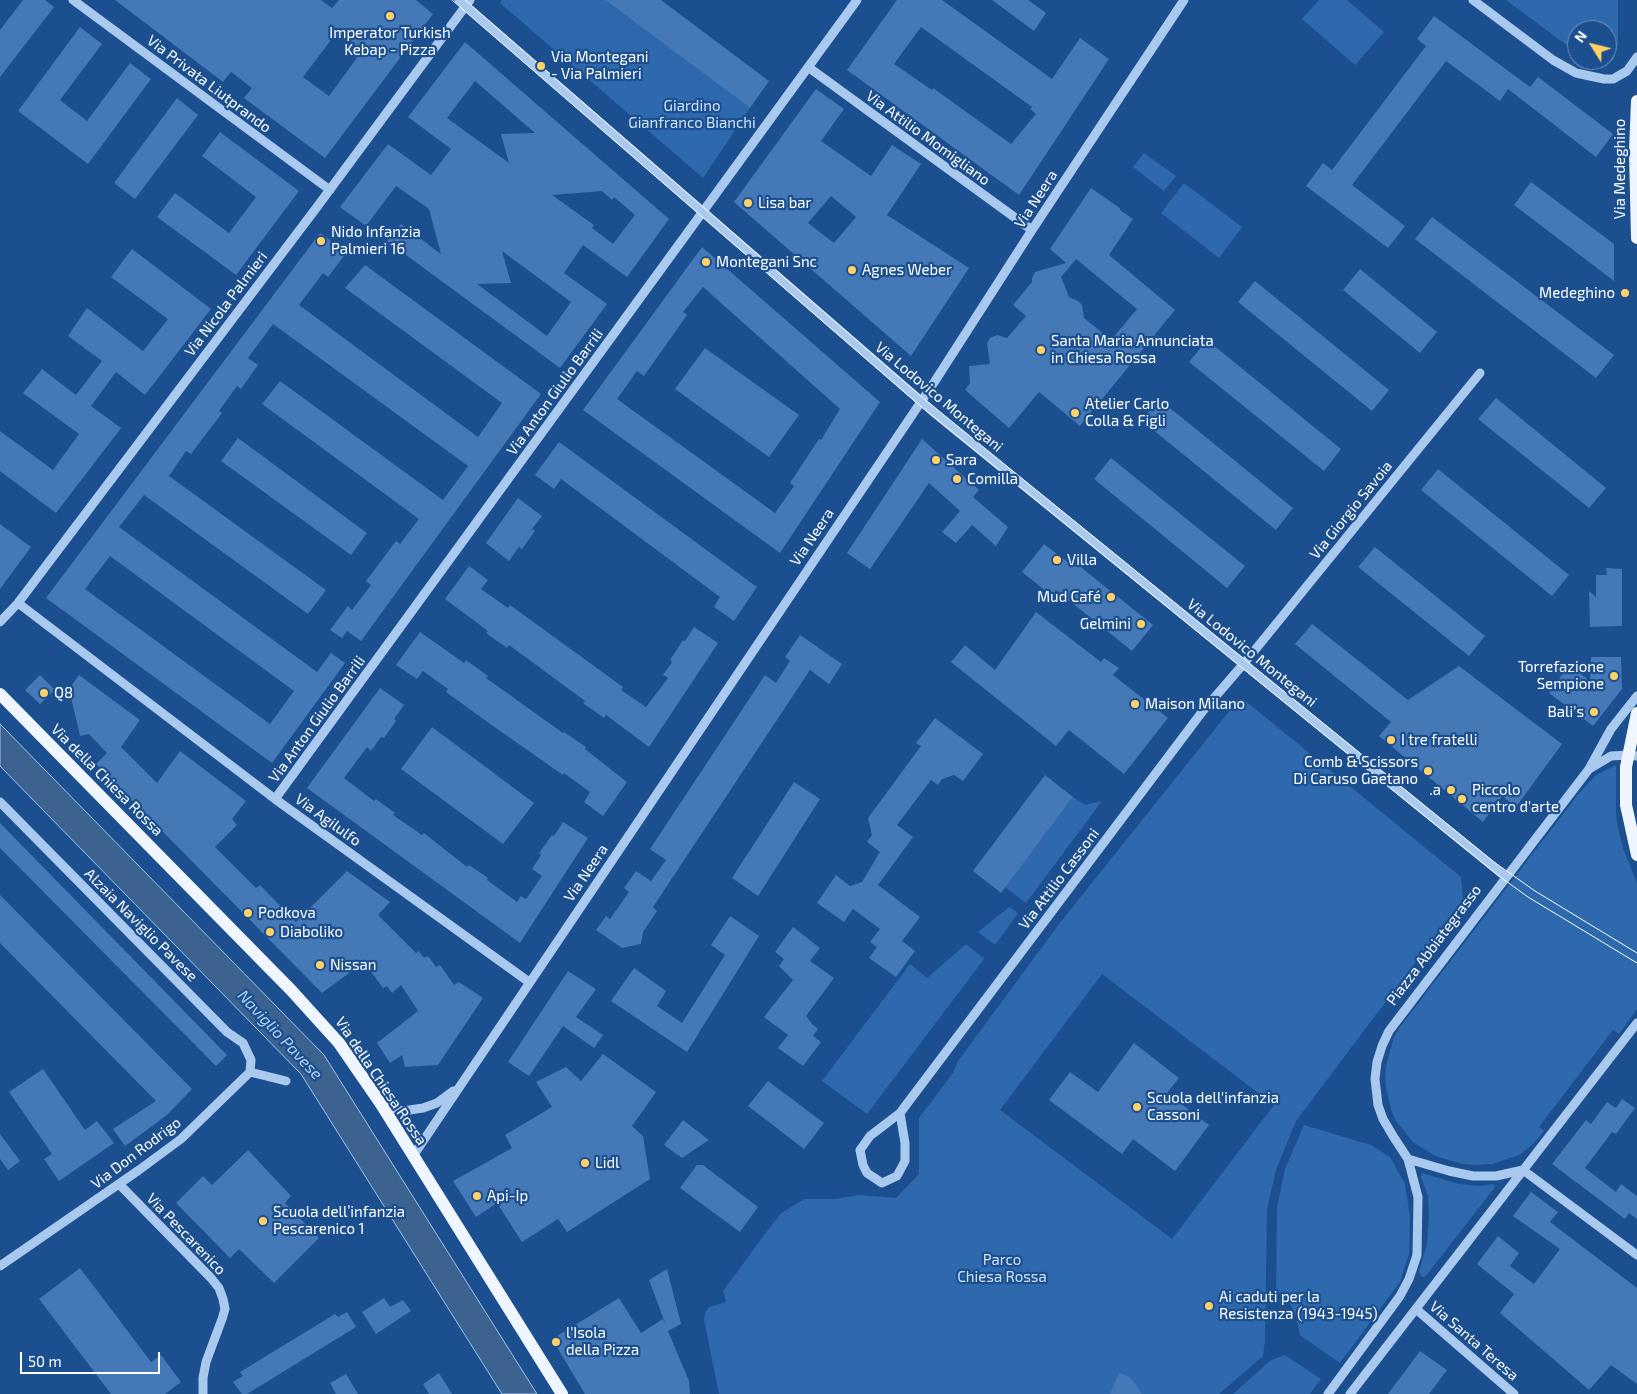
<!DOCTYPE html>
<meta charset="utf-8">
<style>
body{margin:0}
#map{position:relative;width:1637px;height:1394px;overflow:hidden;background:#1b4f8f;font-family:"Exo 2",sans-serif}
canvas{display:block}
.north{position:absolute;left:1567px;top:20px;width:50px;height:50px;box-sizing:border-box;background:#1b4f8f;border:1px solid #7695bc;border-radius:50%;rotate:306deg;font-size:14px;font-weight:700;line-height:20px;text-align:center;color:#fff}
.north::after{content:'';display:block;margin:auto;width:18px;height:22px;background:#ffd166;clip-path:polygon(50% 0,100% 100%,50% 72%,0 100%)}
.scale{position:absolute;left:20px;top:1352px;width:140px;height:22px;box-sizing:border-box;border:2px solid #fff;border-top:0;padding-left:6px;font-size:15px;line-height:18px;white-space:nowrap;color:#fff;-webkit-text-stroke:4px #1b4f8f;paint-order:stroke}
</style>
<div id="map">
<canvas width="1637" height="1394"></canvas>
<div class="north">N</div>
<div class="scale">50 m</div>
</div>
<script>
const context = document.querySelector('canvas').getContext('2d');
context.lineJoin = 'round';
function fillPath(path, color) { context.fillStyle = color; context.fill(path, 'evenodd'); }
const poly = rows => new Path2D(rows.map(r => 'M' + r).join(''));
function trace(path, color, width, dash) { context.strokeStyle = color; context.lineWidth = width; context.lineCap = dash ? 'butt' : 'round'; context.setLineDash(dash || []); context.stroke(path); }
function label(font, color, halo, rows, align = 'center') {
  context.font = font + ' "Exo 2",sans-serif'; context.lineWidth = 4.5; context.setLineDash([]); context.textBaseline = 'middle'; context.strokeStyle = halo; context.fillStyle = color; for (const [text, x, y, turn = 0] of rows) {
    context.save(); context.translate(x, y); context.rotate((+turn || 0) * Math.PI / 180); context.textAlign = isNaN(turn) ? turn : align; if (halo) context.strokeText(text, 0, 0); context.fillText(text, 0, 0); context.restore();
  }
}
fillPath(poly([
 [502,0,605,0,750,108,703,178,500,3],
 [1319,0,1347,0,1384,32,1355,65,1302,19],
 [1506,0,1618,0,1618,38,1617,48,1607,58,1607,30,1577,30,1577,53],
 [1144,153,1176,176,1164,191,1133,167],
 [1184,183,1242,227,1219,258,1161,213],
 [1239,699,1243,699,1461,877,1463,899,1296,1121,1276,1170,1267,1209,1265,1341,1263,1356,1219,1394,719,1394,704,1320,705,1313,709,1307,726,1302,723,1291,780,1214,804,1199,836,1199,859,1195,896,1198,919,1174,919,1118,953,1073,958,1061,1059,924],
 [1102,974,1274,1105,1172,1239,1000,1110],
 [1616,765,1616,815,1619,833,1623,848,1637,884,1637,1009,1619,1034,1613,1030,1539,1127,1544,1131,1532,1145,1519,1155,1492,1164,1475,1165,1462,1164,1435,1156,1413,1142,1396,1121,1391,1110,1386,1087,1385,1075,1387,1062,1394,1037,1400,1027,1580,792,1596,775],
 [1073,797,1085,805,1102,801,1026,903,1005,887],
 [1009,907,1018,913,995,945,978,932],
 [966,944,984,959,867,1114,822,1081,910,964,927,978],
 [1304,1125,1371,1145,1390,1157,1405,1184,1410,1217,1409,1254,1400,1282,1340,1363,1300,1335,1296,1316,1287,1298,1276,1291,1277,1207,1285,1169],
 [1422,1173,1459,1184,1478,1186,1493,1184,1495,1187,1425,1277,1422,1277,1419,1272,1427,1244,1429,1215,1428,1196,1421,1177],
 [1285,1355,1321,1379,1310,1394,1233,1394,1271,1360]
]), '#2e69ad');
const water = poly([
 [0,724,324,1055,537,1394,502,1394,301,1074,0,766,0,724]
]);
fillPath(water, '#3c6290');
trace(water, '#9cc4f0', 1);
fillPath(poly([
 [23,0,45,0,54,7,0,77,0,30],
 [115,0,321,0,332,8,339,0,416,0,433,14,325,158,244,98,252,88,231,72,223,82],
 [337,32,353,44,359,55,329,96,303,77],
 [605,0,661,0,769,81,750,108],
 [897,0,942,0,1052,79,1080,38,1109,59,1019,195,847,70],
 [921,27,1032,107,1030,109,1036,114,1011,144,933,88,932,90,894,64],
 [992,0,1028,0,1046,13,1034,31],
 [1434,16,1530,87,1538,77,1613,134,1596,157,1508,89,1500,101,1446,61,1352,185,1405,226,1388,248,1306,186,1323,163,1332,170,1426,46,1417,39],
 [80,27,102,44,60,100,87,121,130,63,151,79,88,164,18,111],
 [465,42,669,219,627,277,583,245,564,273,607,304,560,368,387,241,401,224,441,254,429,209,396,186,366,226,340,207,388,144,431,175,451,149,408,117],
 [475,81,535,133,501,134,509,163,447,118],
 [602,191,612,200,614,197,635,215,613,244,592,228,594,225,552,195],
 [502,251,571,302,547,336,477,284,511,283],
 [816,89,844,109,821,141,871,176,892,145,921,164,887,215,969,268,911,356,734,202],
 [831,196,856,217,834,243,808,223],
 [177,98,198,115,135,199,114,183],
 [220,132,299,191,236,275,157,217,175,193,229,233,256,197,202,156],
 [1531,182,1614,244,1614,281,1514,205],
 [1091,188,1120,208,1120,210,1133,219,1109,255,1175,310,1080,426,1039,392,1009,428,965,390,970,383,969,366,990,364,987,344,990,338,997,335,1007,338,1026,316,1013,305,1032,282,1032,278,1035,272,1066,263,1050,249],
 [1076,259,1137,309,1111,340,1084,318,1082,305,1078,301,1069,297,1061,277],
 [1432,217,1614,355,1596,378,1415,239],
 [320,233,347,252,328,277,323,273,299,305,478,437,502,403,345,288,365,265,541,394,361,641,347,631,342,638,330,630,348,606,352,610,371,585,366,581,396,541,400,544,419,519,262,404,280,381,443,500,468,466,273,324,248,358,258,365,241,389,237,386,219,411,222,413,191,454,186,451,169,476,326,590,308,614,144,495,119,527,317,672,331,653,345,663,272,763,46,598],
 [110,556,294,691,270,724,85,589],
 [702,247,880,402,780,553,583,410],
 [703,287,840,409,821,440,819,439,790,483,794,486,775,513,617,399,637,371,644,376,687,315,683,312],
 [132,249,211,309,145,395,116,372,91,406,121,428,56,513,0,471,0,431,53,470,79,434,23,393,42,369,76,395,102,361,68,336,87,308,143,351,168,319,111,277],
 [1360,269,1437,332,1420,353,1343,290],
 [1255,281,1389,390,1372,411,1238,302],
 [1207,340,1341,449,1324,471,1189,362],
 [705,348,799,415,769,457,675,389],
 [1496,398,1606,488,1589,508,1478,419],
 [1159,399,1293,508,1276,530,1141,420],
 [238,438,367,533,351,555,221,461],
 [922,439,979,490,973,497,1008,527,996,546,972,525,956,543,942,532,960,511,929,483,870,569,847,553],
 [559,442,757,587,734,621,714,607,720,597,561,479,554,489,535,475],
 [1111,458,1245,566,1227,588,1094,479],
 [1438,469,1569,575,1552,596,1421,490],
 [518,498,542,516,532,529,535,531,522,549,519,547,509,561,486,543],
 [0,524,31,547,0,589],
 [1044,544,1074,567,1077,564,1153,625,1132,651,1056,590,1052,596,1022,572],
 [1375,547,1485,636,1469,656,1358,567],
 [469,566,488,580,481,589,508,608,510,605,623,687,621,690,646,707,668,678,663,675,672,662,670,660,683,640,685,641,694,627,718,643,649,747,606,715,604,718,583,703,585,701,509,645,507,648,486,633,488,631,445,599],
 [1606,568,1622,569,1622,626,1590,627,1589,591,1596,597,1596,575,1607,575],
 [1036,612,1101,662,1104,658,1119,668,1113,675,1168,718,1124,774,1069,730,1056,746,951,662,965,645,995,670],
 [1312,624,1408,700,1459,666,1562,744,1516,807,1502,796,1483,822,1379,736,1391,722,1295,644],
 [420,632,464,663,466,660,488,676,486,678,563,733,564,732,586,747,585,749,627,782,603,816,584,802,590,792,564,773,563,775,493,726,446,692,448,689,423,671,417,679,396,665],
 [800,635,842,664,829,684,810,670,653,907,657,911,643,932,641,944,622,948,596,930,606,916,610,919,629,892,624,888,636,871,651,881,666,860,650,849,765,675,776,683,790,661,785,657],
 [1591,657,1621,657,1622,689,1593,726,1549,693,1569,665,1590,681],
 [40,675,55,690,40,704,25,690],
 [79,675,140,720,121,747,157,783,180,751,246,801,232,819,237,825,215,847,256,888,260,885,296,922,347,871,390,902,378,915,416,953,419,951,424,958,428,956,436,967,440,965,454,985,459,982,483,998,438,1065,405,1067,402,1055,390,1063,377,1043,418,1011,401,985,392,993,387,986,383,988,364,962,322,993,96,764,107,753,89,734,80,736,69,689],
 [380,688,404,705,394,719,396,721,384,738,381,737,371,751,367,747,344,778,374,801,376,799,395,813,393,815,422,835,424,833,467,867,469,865,488,878,487,880,517,902,521,896,526,899,542,876,532,869,541,855,539,853,552,835,554,836,563,822,588,838,520,943,307,788],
 [935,718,983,754,963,781,954,775,942,779,938,785,931,780,897,825,913,837,878,885,920,917,902,941,915,951,896,977,869,958,877,947,870,942,880,929,853,909,844,922,817,903,836,875,850,886,862,882,880,852,867,842,872,835,868,818,921,746,916,743],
 [432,727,534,803,503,844,401,769],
 [1045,775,1073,797,1001,893,973,871],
 [794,782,820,799,758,896,732,878],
 [0,823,227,1055,216,1066,0,848],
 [0,895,192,1089,167,1115,125,1146,113,1129,156,1101,0,943],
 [730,916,759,936,687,1052,611,1001,634,968,666,991,657,1006,682,1023,725,955,711,945],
 [793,927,820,948,810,961,834,978,806,1016,813,1025,818,1029,813,1036,821,1042,803,1066,778,1048,788,1035,764,1017,793,980,779,966,784,959,775,952],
 [568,971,596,989,576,1017,603,1035,594,1048,563,1026,529,1076,508,1062],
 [1134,1043,1179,1078,1167,1093,1209,1125,1175,1171,1133,1139,1122,1154,1049,1100,1070,1072,1098,1092],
 [603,1054,656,1092,632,1126,643,1136,650,1179,567,1232,558,1219,522,1242,497,1203,476,1217,453,1181,512,1148,505,1135,552,1107,536,1082,566,1067,581,1081],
 [43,1069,85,1130,97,1121,114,1143,59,1181,44,1159,52,1154,9,1092],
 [768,1081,824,1123,804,1149,748,1106],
 [1622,1099,1635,1108,1616,1134,1612,1132,1585,1168,1616,1192,1621,1184,1637,1196,1637,1219,1629,1213,1625,1219,1552,1164,1586,1120,1591,1124,1607,1102,1616,1108],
 [683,1120,709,1140,682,1158,664,1145],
 [0,1134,20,1161,8,1170,0,1159],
 [248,1150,291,1196,285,1203,319,1238,274,1283,239,1249,230,1258,176,1203,203,1176,212,1185],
 [697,1165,703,1165,758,1207,740,1232,680,1188],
 [1531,1192,1558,1212,1550,1222,1637,1288,1637,1384,1611,1365,1589,1390,1500,1313,1514,1294,1477,1264,1498,1236,1519,1253,1510,1266,1534,1284,1560,1249,1513,1216],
 [80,1268,151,1362,161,1355,181,1382,165,1394,111,1394,39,1299],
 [667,1269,681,1324,668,1331,689,1381,690,1394,585,1394,552,1339,619,1298,641,1333,663,1319,667,1328,649,1280],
 [384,1298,390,1307,403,1300,411,1311,376,1334,362,1312],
 [347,1312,356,1327,247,1394,242,1394,233,1382,243,1376,240,1372,335,1314,338,1317],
 [1420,1351,1447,1370,1429,1394,1388,1394],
 [439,1373,452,1394,429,1394,423,1384],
 [1119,1373,1130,1377,1142,1394,1110,1394],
 [346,1374,358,1394,336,1394,330,1383]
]), '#4478b7');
trace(poly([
 [73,0,330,190],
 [459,0,937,415,1506,877],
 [1473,0,1553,60,1576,73,1604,79,1613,79,1627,71,1637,57],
 [808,67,1032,230],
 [18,603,275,799,529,982],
 [0,622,18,603,317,207,470,0],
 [1591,768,1611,756,1629,755,1637,756],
 [275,799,857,0],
 [0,802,227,1032,243,1043,251,1060,250,1072],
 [250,1072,286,1081],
 [382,1105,403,1111,423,1108,437,1103,453,1091],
 [900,1113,905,1143,905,1161,897,1176,882,1183,867,1173,863,1165,860,1150,870,1136,900,1113,1202,712,1246,661,1480,373],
 [413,1156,935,381,1032,230,1184,0],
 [1408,1159,1449,1171,1473,1176,1496,1176,1523,1170],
 [1523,1170,1637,1255],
 [119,1184,211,1278,219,1288,223,1299,225,1309,222,1319,206,1362,203,1378,203,1394],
 [0,1266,139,1170,181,1139,250,1072],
 [1416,1309,1514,1394],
 [1328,1394,1400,1296,1409,1279,1417,1255,1418,1197,1408,1159,1393,1136,1383,1119,1378,1105,1375,1079,1377,1062,1382,1046,1389,1031,1589,769,1611,729,1637,696],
 [1350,1394,1637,1023]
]), '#a9c9ee', 9);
trace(poly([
 [1637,101,1635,151,1637,238],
 [0,694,291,990,339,1043,381,1104,562,1394],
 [1637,713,1626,767,1626,805,1637,855]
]), '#f0f6ff', 12);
trace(poly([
 [452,0,918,404,1327,737,1499,876,1528,897,1637,963],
 [465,0,923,398,1494,862,1535,891,1637,953]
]), '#fff', 1);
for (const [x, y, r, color] of [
 [390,16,5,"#ffd166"],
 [541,66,5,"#ffd166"],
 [748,203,5,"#ffd166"],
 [321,241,5,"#ffd166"],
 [706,262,5,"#ffd166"],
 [852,270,5,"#ffd166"],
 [1625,293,5,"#ffd166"],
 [1041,350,5,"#ffd166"],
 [1075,413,5,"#ffd166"],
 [936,460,5,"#ffd166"],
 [957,479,5,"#ffd166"],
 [1057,560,5,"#ffd166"],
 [1111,597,5,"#ffd166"],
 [1141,624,5,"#ffd166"],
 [1614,676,5,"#ffd166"],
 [44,693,5,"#ffd166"],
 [1135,704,5,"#ffd166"],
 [1594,712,5,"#ffd166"],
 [1391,740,5,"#ffd166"],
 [1428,771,5,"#ffd166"],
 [1451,790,5,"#ffd166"],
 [1462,799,5,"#ffd166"],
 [248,913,5,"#ffd166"],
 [270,932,5,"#ffd166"],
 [320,965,5,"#ffd166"],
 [1137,1107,5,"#ffd166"],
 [585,1163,5,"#ffd166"],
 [477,1196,5,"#ffd166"],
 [263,1221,5,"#ffd166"],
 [1209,1306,5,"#ffd166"],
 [556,1342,5,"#ffd166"]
]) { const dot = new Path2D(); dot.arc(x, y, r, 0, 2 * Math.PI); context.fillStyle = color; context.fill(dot); trace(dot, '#1b4f8f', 2); }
label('15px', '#fff', '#1b4f8f', [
 ["Imperator Turkish",390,33,"center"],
 ["Kebap - Pizza",390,50,"center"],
 ["Via Montegani",551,57],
 ["- Via Palmieri",551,74],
 ["Lisa bar",758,203],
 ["Nido Infanzia",331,232],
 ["Palmieri 16",331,249],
 ["Montegani Snc",716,262],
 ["Agnes Weber",862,270],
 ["Medeghino",1615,293,"right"],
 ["Santa Maria Annunciata",1051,341],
 ["in Chiesa Rossa",1051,358],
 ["Atelier Carlo",1085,404],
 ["Colla & Figli",1085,421],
 ["Sara",946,460],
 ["Comilla",967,479],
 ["Villa",1067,560],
 ["Mud Café",1101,597,"right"],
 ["Gelmini",1131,624,"right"],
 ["Torrefazione",1604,667,"right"],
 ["Sempione",1604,684,"right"],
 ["Q8",54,693],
 ["Maison Milano",1145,704],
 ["Bali's",1584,712,"right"],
 ["I tre fratelli",1401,740],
 ["Comb & Scissors",1418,762,"right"],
 ["Di Caruso Gaetano",1418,779,"right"],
 [".a",1441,790,"right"],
 ["Piccolo",1472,790],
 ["centro d'arte",1472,807],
 ["Podkova",258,913],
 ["Diaboliko",280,932],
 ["Nissan",330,965],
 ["Scuola dell'infanzia",1147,1098],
 ["Cassoni",1147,1115],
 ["Lidl",595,1163],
 ["Api-Ip",487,1196],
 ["Scuola dell’infanzia",273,1212],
 ["Pescarenico 1",273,1229],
 ["Ai caduti per la",1219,1297],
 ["Resistenza (1943-1945)",1219,1314],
 ["l'Isola",566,1333],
 ["della Pizza",566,1350]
], 'left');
label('15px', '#fff', '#1b4f8f', [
 ["Via Privata Liutprando",209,84,37],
 ["Via Attilio Momigliano",928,138,36],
 ["Via Medeghino",1620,169,-90],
 ["Via Neera",1036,199,-57],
 ["Via Nicola Palmieri",226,304,-53],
 ["Via Anton Giulio Barrili",555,392,-54],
 ["Via Lodovico Montegani",939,397,40],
 ["Via Giorgio Savoia",1351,510,-51],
 ["Via Neera",812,537,-56],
 ["Via Lodovico Montegani",1252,653,39],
 ["Via Anton Giulio Barrili",317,719,-54],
 ["Via della Chiesa Rossa",107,780,45],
 ["Via Agilulfo",328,820,36],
 ["Via Neera",586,873,-56],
 ["Via Attilio Cassoni",1059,879,-53],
 ["Alzaia Naviglio Pavese",141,925,45],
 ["Piazza Abbiategrasso",1434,945,-53],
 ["Via della Chiesa Rossa",381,1081,56],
 ["Via Don Rodrigo",136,1153,-37],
 ["Via Pescarenico",186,1234,46],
 ["Via Santa Teresa",1474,1341,41]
]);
label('15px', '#cfe3fa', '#1b4f8f', [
 ["Giardino",692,106],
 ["Gianfranco Bianchi",692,123],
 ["Parco",1002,1260],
 ["Chiesa Rossa",1002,1277]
]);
label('italic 16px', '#b5d3f5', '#1b4f8f', [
 ["Naviglio Pavese",280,1035,47]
]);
</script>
